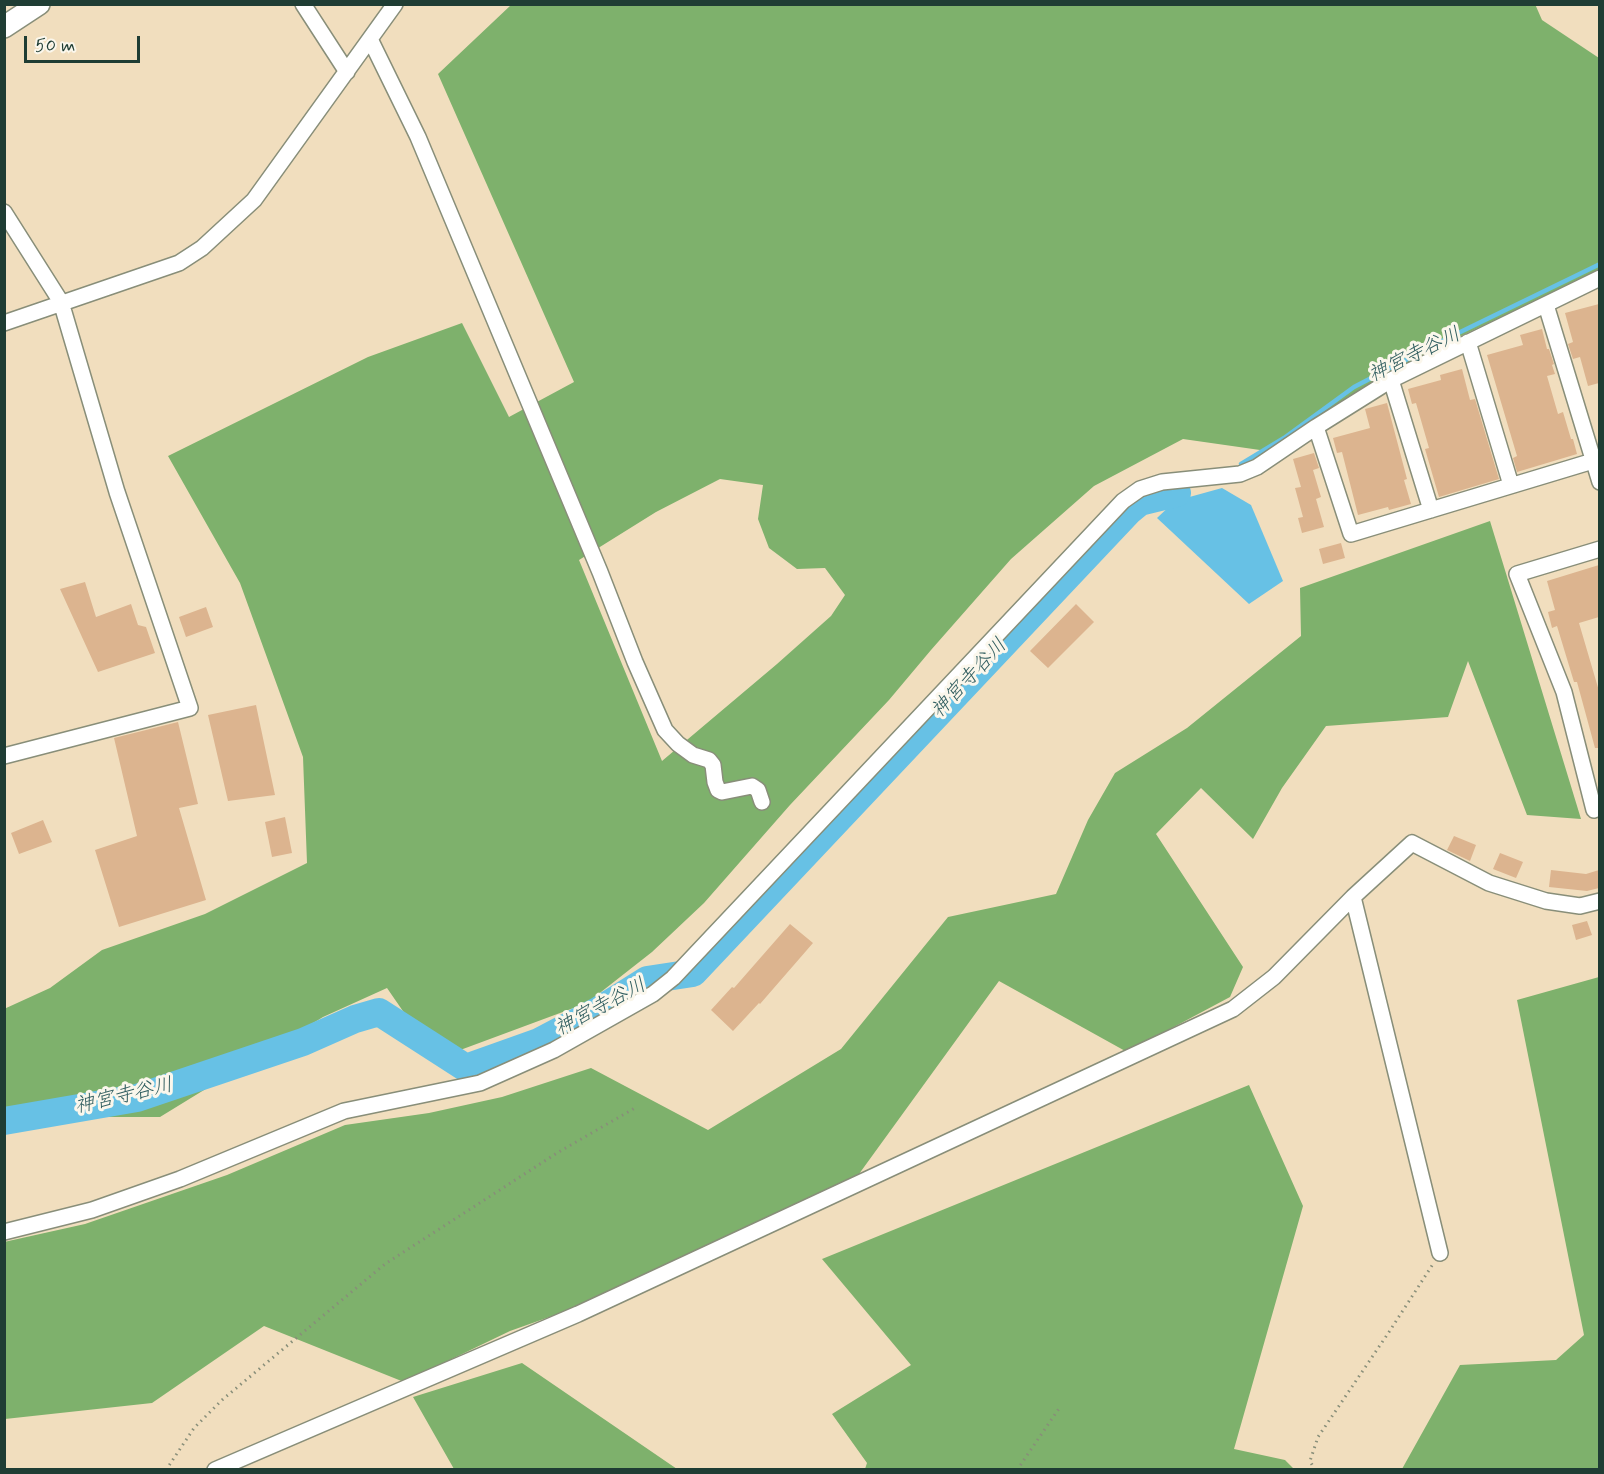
<!DOCTYPE html>
<meta charset="utf-8">
<style>
body{margin:0}
#map{position:relative;width:1604px;height:1474px;overflow:hidden;background:#f1debe;font-family:Mynerve,sans-serif}
canvas{display:block}
.frame{position:absolute;inset:0;border:6px solid #1f3d34;pointer-events:none}
.scale{position:absolute;left:24px;top:36px;width:116px;height:27px;box-sizing:border-box;border:3px solid #1f3d34;border-top:0;padding-left:8px;font-size:18px;line-height:21px;white-space:nowrap;color:#1f3d34;-webkit-text-stroke:4px #fbf7ec;paint-order:stroke}
</style>
<div id="map">
<canvas width="1604" height="1474"></canvas>
<div class="frame"></div>
<div class="scale">50 m</div>
</div>
<script>
const context = document.querySelector('canvas').getContext('2d');
context.lineJoin = 'round';
function fillPath(path, color) { context.fillStyle = color; context.fill(path, 'evenodd'); }
const poly = rows => new Path2D(rows.map(r => 'M' + r).join(''));
function trace(path, color, width, dash) { context.strokeStyle = color; context.lineWidth = width; context.lineCap = dash ? 'butt' : 'round'; context.setLineDash(dash || []); context.stroke(path); }
function label(font, color, halo, rows, align = 'center') {
  context.font = font + ' Mynerve,"Klee One",sans-serif'; context.lineWidth = 6; context.setLineDash([]); context.textBaseline = 'middle'; context.strokeStyle = halo; context.fillStyle = color; for (const [text, x, y, turn = 0] of rows) {
    context.save(); context.translate(x, y); context.rotate((+turn || 0) * Math.PI / 180); context.textAlign = isNaN(turn) ? turn : align; if (halo) context.strokeText(text, 0, 0); context.fillText(text, 0, 0); context.restore();
  }
}
fillPath(poly([
 [1535,4,1542,20,1599,58,1599,271,1425,353,1267,451,1183,439,1094,486,1011,559,931,650,889,700,790,805,704,903,652,952,587,1003,436,1059,387,988,323,1017,160,1117,69,1117,5,1133,4,1009,50,988,102,950,205,914,307,863,303,757,240,583,168,456,368,357,462,323,509,417,574,382,438,74,511,5],
 [720,479,763,485,758,519,769,548,797,569,825,568,845,595,831,616,777,664,662,761,579,560,656,512],
 [1490,521,1581,819,1527,815,1468,661,1448,717,1326,726,1282,788,1253,839,1201,788,1156,834,1243,967,1230,997,1127,1052,999,981,859,1174,690,1267,510,1331,404,1382,264,1326,152,1403,5,1419,4,1242,85,1224,227,1175,345,1125,429,1113,502,1097,591,1068,708,1130,841,1049,948,917,1056,894,1088,820,1115,773,1187,728,1301,636,1300,588],
 [1599,977,1599,1469,1402,1469,1460,1365,1556,1360,1584,1335,1517,1000],
 [1249,1085,1303,1206,1234,1449,1285,1460,1294,1469,865,1469,867,1463,832,1414,911,1365,822,1259],
 [522,1363,677,1469,454,1469,413,1397]
]), '#7eb16c');
fillPath(poly([
 [1222,488,1251,505,1283,581,1249,604,1157,518,1175,501]
]), '#67c1e5');
trace(poly([
 [1241,464,1284,438,1354,387,1448,338,1600,264]
]), '#67c1e5', 4.5);
trace(poly([
 [4,1121,137,1098,303,1042,355,1019,379,1012,466,1068,539,1042,596,1012,647,980,693,973,1129,511,1140,502,1177,493]
]), '#67c1e5', 28);
fillPath(poly([
 [1599,304,1599,383,1588,386,1580,357,1573,359,1568,344,1573,342,1565,313],
 [1542,329,1547,349,1549,349,1554,364,1552,365,1555,374,1547,376,1558,414,1563,412,1571,439,1573,439,1577,454,1517,472,1513,458,1517,456,1487,355,1523,345,1520,335],
 [1462,369,1470,400,1475,399,1499,479,1439,497,1425,449,1429,448,1416,403,1412,404,1408,389,1441,380,1440,375],
 [1387,403,1407,479,1404,480,1411,504,1389,510,1388,507,1358,515,1342,452,1337,453,1333,438,1370,428,1365,409],
 [1314,453,1319,468,1313,470,1321,497,1316,499,1324,527,1302,533,1298,518,1303,517,1295,488,1301,487,1293,459],
 [1341,543,1345,558,1323,564,1319,549],
 [1599,565,1599,617,1579,623,1599,691,1599,748,1595,748,1577,682,1574,682,1557,626,1552,628,1548,612,1555,610,1547,581],
 [85,582,96,617,131,604,138,625,146,627,155,653,98,672,60,589],
 [1076,604,1094,622,1048,668,1030,651],
 [206,607,213,627,186,637,179,617],
 [256,705,275,795,228,801,208,715],
 [178,722,198,804,179,808,206,900,119,927,95,850,137,836,114,738],
 [285,817,292,853,272,857,265,822],
 [43,820,52,842,19,854,11,833],
 [1454,836,1476,845,1470,861,1447,850],
 [1500,853,1523,862,1516,878,1493,869],
 [1551,870,1586,874,1599,870,1599,888,1587,891,1549,887],
 [1587,921,1592,935,1576,940,1572,925],
 [790,924,813,943,760,1004,759,1003,733,1031,711,1010,732,987,734,988]
]), '#dcb48f');
const minor = poly([
 [303,4,347,72],
 [370,39,418,137,600,572,635,662,665,730,678,744,693,755,709,760,713,765,715,782,718,790,722,792,752,786,758,790,762,802],
 [4,212,61,302,117,492,190,708,4,756],
 [1546,305,1600,482],
 [4,323,179,263,202,248,254,200,395,4],
 [1468,342,1511,485],
 [1391,380,1431,510],
 [1316,427,1351,534,1593,461],
 [1600,549,1517,574,1564,692,1594,810,1600,808],
 [1353,897,1440,1253],
 [4,1232,92,1210,180,1179,344,1111,480,1083,554,1050,653,994,673,978,1123,501,1140,489,1162,482,1240,474,1257,467,1316,427,1391,380,1600,278],
 [215,1470,578,1314,1233,1009,1274,977,1353,897,1412,843,1489,883,1546,901,1580,906,1600,901]
]);
const secondary = poly([
 [4,27,39,4]
]);
trace(minor, '#888e79', 18);
trace(secondary, '#888e79', 24);
trace(poly([
 [166,1470,194,1428,222,1400,385,1264,557,1153,635,1108],
 [1017,1470,1060,1407],
 [1315,1470,1310,1461,1318,1437,1389,1332,1433,1264]
]), '#888e79', 3, [1.5, 4.5]);
trace(minor, '#fff', 15);
trace(secondary, '#fff', 21);
label('italic 20px', '#315e60', '#fbf7ec', [
 ["神宮寺谷川",1415,356,-26],
 ["神宮寺谷川",970,679,-47],
 ["神宮寺谷川",601,1008,-28],
 ["神宮寺谷川",124,1097,-13]
]);
</script>
